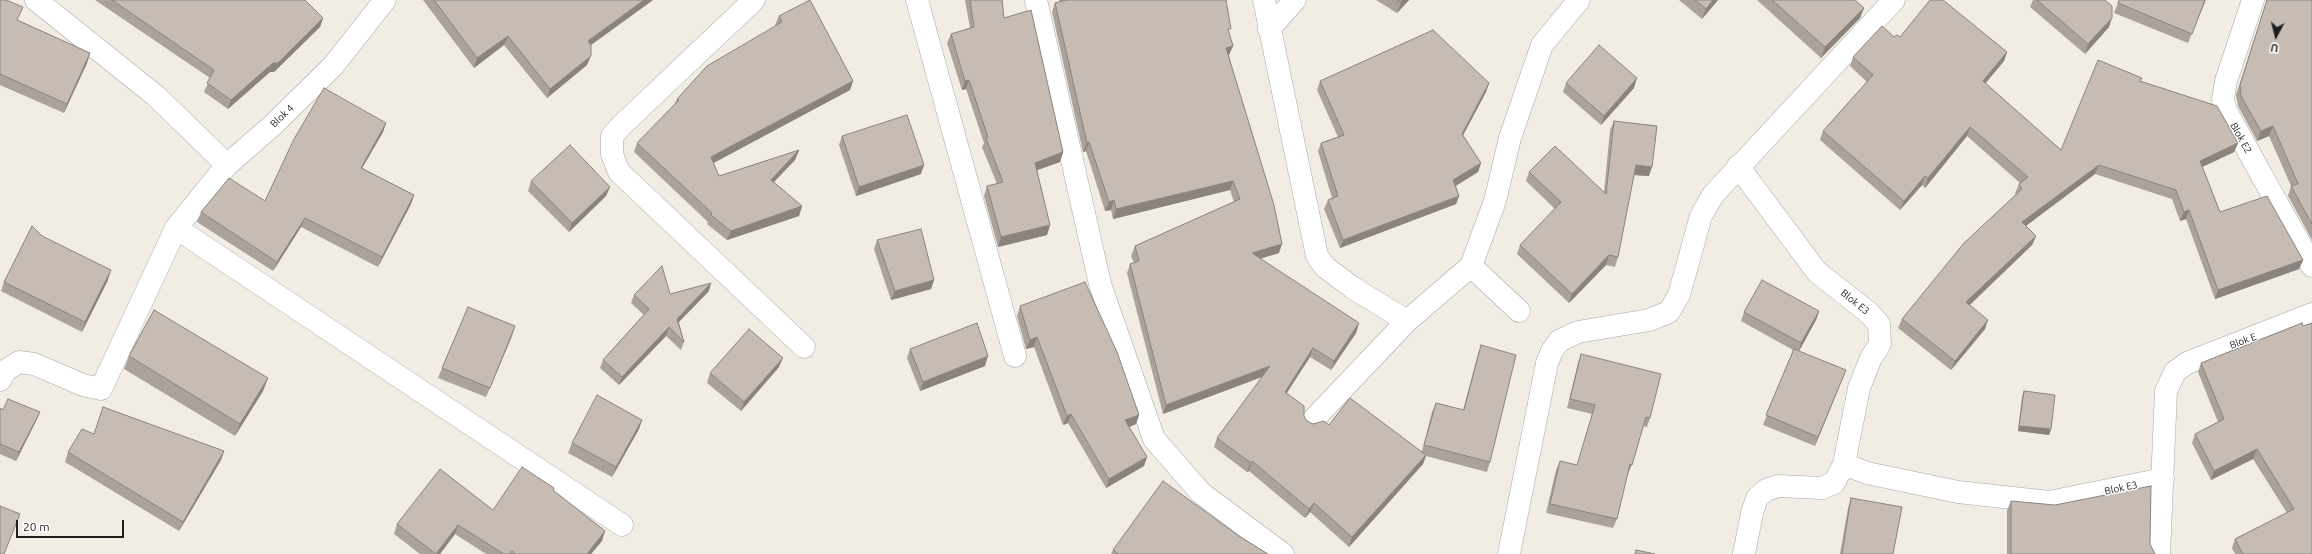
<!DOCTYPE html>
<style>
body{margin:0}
#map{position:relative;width:2312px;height:554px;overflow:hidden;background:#f1ede5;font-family:Ubuntu,sans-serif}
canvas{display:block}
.north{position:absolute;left:2256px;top:16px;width:40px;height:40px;-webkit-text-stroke:3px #fff;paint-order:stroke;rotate:187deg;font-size:11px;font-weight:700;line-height:16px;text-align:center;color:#1f1f1f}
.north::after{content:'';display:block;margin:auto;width:14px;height:18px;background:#1f1f1f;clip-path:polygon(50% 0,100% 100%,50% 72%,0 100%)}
.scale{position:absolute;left:16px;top:520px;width:108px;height:18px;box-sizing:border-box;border:2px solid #1f1f1f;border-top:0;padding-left:5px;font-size:12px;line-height:14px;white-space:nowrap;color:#1f1f1f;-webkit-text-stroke:3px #fff;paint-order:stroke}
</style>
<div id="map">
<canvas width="2312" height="554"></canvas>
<div class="north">U</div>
<div class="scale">20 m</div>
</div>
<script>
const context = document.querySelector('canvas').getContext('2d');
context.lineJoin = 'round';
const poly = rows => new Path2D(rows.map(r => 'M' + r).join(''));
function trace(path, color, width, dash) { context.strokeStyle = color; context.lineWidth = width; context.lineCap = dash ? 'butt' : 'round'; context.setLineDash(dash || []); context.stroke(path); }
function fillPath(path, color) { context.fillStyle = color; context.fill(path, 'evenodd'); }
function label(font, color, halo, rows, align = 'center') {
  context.font = font + ' Ubuntu,sans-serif'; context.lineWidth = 3; context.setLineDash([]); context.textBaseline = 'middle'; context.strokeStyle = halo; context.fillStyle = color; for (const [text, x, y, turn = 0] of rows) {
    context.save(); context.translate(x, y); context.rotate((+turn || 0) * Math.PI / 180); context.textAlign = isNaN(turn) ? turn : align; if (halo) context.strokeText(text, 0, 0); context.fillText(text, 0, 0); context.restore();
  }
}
const minor = poly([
 [36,0,156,96,227,165],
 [754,0,622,125,612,136,612,154,619,172,804,347],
 [917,0,1015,356],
 [1036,0,1100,284,1154,439,1201,493,1283,554],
 [1264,0,1317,256,1325,267,1353,288,1407,321],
 [2253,0,2226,81,2223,99,2226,111,2312,266],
 [1269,29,1295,0],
 [1738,166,1817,272,1869,313,1879,324,1880,344,1871,358,1859,388,1844,464],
 [176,228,622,525],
 [1471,266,1519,311],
 [0,380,6,370,19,362,34,364,83,385,101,389,176,228,227,165,274,124,333,66,385,0],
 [1312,421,1407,321,1471,266,1495,201,1510,138,1542,45,1579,0],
 [1509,554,1547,363,1552,351,1559,341,1578,332,1649,320,1669,312,1679,295,1701,216,1713,195,1894,0],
 [1744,554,1752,513,1757,498,1766,490,1778,486,1822,488,1834,483,1844,464,1867,473,1958,492,2049,502,2163,479],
 [2159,554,2166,391,2175,372,2187,363,2312,314]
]);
trace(minor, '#a6a6a6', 23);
trace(minor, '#fff', 22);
fillPath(poly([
 [0,0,18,20,90,53,87,63,64,113,0,85],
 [95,0,305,0,323,18,320,27,274,72,270,72,228,109,204,92,210,78],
 [423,0,653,0,591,45,587,65,547,98,504,45,474,68],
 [965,0,1002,0,1004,18,1063,152,1060,162,1037,170,1050,225,1047,235,998,247,984,196,987,186,997,184,982,147,984,143,966,89,962,90,947,43,951,34,970,28],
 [1059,0,1226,0,1229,33,1233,46,1229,55,1229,56,1279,253,1260,259,1359,323,1356,333,1331,370,1310,357,1287,393,1307,421,1313,424,1329,425,1422,451,1432,412,1436,403,1463,410,1478,354,1481,345,1490,462,1487,472,1426,456,1423,464,1349,547,1310,512,1305,518,1249,471,1247,472,1214,447,1217,438,1262,377,1163,414,1127,273,1130,264,1134,263,1131,256,1135,246,1234,202,1230,190,1113,219,1111,210,1105,211,1086,151,1083,152,1052,12,1055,3,1060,2],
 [1376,0,1409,0,1397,13],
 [1679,0,1718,0,1702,19],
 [1757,0,1855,0,1864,8,1860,18,1821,58],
 [2033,0,2105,0,2109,27,2085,54,2030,7],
 [2119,0,2206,0,2188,43,2114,13],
 [2267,0,2312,0,2312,240,2288,196,2291,186,2269,136,2257,141,2238,106,2236,95],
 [779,16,853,81,850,90,713,163,719,176,799,150,795,160,774,182,802,206,799,216,727,240,707,224,708,222,634,152,637,143,674,105,677,99,776,26,775,25],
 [1894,37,2007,52,2004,61,1985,83,2061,150,2141,81,2238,143,2234,152,2202,167,2220,212,2303,260,2299,269,2215,299,2186,219,2180,221,2172,199,2095,174,2026,226,2036,236,2032,245,1970,305,1985,329,1951,370,1898,328,1902,319,2016,194,2015,193,2019,184,2020,183,1967,136,1925,188,1922,185,1900,210,1820,140,1823,131,1867,82,1850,66,1853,57],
 [1320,81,1489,83,1486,92,1463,135,1481,163,1478,172,1456,186,1459,196,1456,204,1340,248,1324,209,1328,200,1332,198,1318,151,1321,143,1338,137,1317,90],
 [1566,83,1634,88,1601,125,1563,92],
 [1614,121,1649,176,1634,175,1618,257,1615,267,1606,265,1569,303,1517,254,1520,245,1555,209,1526,181,1529,172,1604,192,1610,130],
 [386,123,383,132,362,168,414,195,411,204,378,267,301,227,273,271,197,222,201,212,265,201],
 [842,136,921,174,856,196,839,145],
 [531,181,610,187,606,196,569,232,528,191],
 [42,236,108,280,82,332,1,291,4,282],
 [877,240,934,280,931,289,891,300,874,249],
 [709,291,679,322,684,342,681,350,666,336,619,385,600,368,603,360,644,315,631,303,634,295,670,294],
 [1020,306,1139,415,1136,424,1129,427,1147,457,1144,466,1106,488,1068,423,1063,425,1034,347,1026,349,1017,316],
 [1819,311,1816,320,1799,351,1846,370,1815,446,1763,425,1793,350,1741,321,1744,312],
 [2302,323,2312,554,2235,554,2232,548,2235,539,2287,513,2253,459,2211,480,2192,443,2195,434,2218,422,2198,372,2201,363],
 [512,336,486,397,438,378,442,368],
 [910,349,985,366,920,391,907,358],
 [1581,354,1650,418,1647,427,1643,426,1632,465,1628,474,1627,474,1617,519,1613,528,1546,513,1556,470,1560,461,1577,465,1592,414,1567,408,1578,363],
 [129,356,268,378,263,391,235,436,124,369],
 [779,367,741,411,707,383,710,373],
 [2024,391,2051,429,2049,435,2018,431,2022,396],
 [0,408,3,410,40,412,36,421,16,461,0,454],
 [642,420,639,429,612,477,568,453,572,443],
 [94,434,224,451,221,460,179,531,65,462,68,452],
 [554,488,553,490,602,541,591,554,486,554,455,534,440,554,420,554,394,534,397,524,493,510],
 [1851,498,1893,554,1840,554,1848,508],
 [2011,501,2150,544,2155,554,2007,554,2007,510],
 [1239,536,1268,554,1111,554,1113,550]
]), '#aaa29b');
fillPath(poly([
 [644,0,653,0,584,50,588,41],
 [1403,0,1409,0,1397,13,1401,2],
 [1713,0,1718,0,1702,19,1706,9],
 [1864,8,1860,18,1821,58,1825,47],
 [323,18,320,27,274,72,270,72,228,109,231,100],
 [2112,18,2109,27,2085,54,2088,44],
 [508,36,504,45,474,68,477,58],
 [1233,46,1229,55,1223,58,1226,48],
 [2007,52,2004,61,1980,90,1983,81],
 [90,53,87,63,64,113,67,104],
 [591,56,587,65,547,98,550,89],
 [1637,78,1634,88,1601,125,1604,116],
 [969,80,966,89,962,90,965,81],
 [853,81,850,90,708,166,711,157],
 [1489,83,1486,92,1459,143,1462,134],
 [386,123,383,132,357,177,361,168],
 [2273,126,2269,136,2257,141,2261,131],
 [1970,127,1967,136,1925,188,1928,178],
 [1089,142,1086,151,1083,152,1087,143],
 [2238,143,2234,152,2196,170,2200,161],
 [799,150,795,160,767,189,771,180],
 [1063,152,1060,162,1032,172,1035,163],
 [1481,163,1478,172,1450,189,1453,180],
 [924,165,921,174,856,196,859,187],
 [1636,165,1652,167,1649,176,1633,175],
 [2099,165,2095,174,2019,231,2022,222],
 [1925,176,1922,185,1900,210,1904,201],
 [1233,181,1230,190,1113,219,1116,209],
 [610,187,606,196,569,232,572,223],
 [414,195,411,204,378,267,382,257],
 [1459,196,1456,204,1340,248,1343,240],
 [1114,200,1111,210,1105,211,1109,202],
 [802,206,799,216,727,240,731,231],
 [2189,210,2186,219,2180,221,2184,212],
 [305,218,301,227,273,271,277,262],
 [1050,225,1047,235,998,247,1001,237],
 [2036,236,2032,245,1963,311,1966,302],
 [1282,244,1279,253,1248,262,1252,253],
 [1609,255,1606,265,1569,303,1572,294],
 [2303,260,2299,269,2215,299,2218,290],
 [111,270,108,280,82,332,85,322],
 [934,280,931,289,891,300,895,291],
 [711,283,709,291,674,327,677,319],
 [1819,311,1816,320,1798,353,1801,343],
 [1988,320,1985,329,1951,370,1955,361],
 [1359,323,1356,333,1331,370,1334,361],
 [515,326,512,336,486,397,490,388],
 [669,327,666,336,619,385,622,377],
 [1037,337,1034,347,1026,349,1030,340],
 [1313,348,1310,357,1281,401,1285,392],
 [988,356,985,366,920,391,923,382],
 [783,358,779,367,741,411,744,402],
 [1270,366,1267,375,1163,414,1166,405],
 [1846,370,1842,380,1815,446,1818,437],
 [268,378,263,391,235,436,240,424],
 [40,412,36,421,16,461,19,452],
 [1071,414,1068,423,1063,425,1067,416],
 [1139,415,1136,424,1122,430,1125,420],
 [642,420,639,429,612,477,616,467],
 [2019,426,2051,429,2049,435,2018,431],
 [2257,449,2253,459,2211,480,2214,471],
 [224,451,221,460,179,531,183,522],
 [1426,455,1423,464,1349,547,1352,537],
 [1147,457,1144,466,1106,488,1109,479],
 [1252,461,1249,471,1247,472,1251,463],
 [1314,503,1310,512,1305,518,1309,509],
 [458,525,455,534,440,554,436,554],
 [605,531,602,541,591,554,587,554]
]), '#8b847e');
const building = poly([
 [0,0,6,0,23,7,17,20,90,53,67,104,0,74,0,0],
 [112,0,305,0,323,18,278,63,273,63,231,100,207,83,214,70,112,0],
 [434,0,644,0,588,41,591,45,591,56,550,89,508,36,477,58,434,0],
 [810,0,853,81,711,157,719,176,799,150,771,180,802,206,731,231,711,215,712,213,637,143,679,100,677,99,707,66,782,22,779,16,810,0],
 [970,0,1002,0,1004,18,1031,10,1063,152,1035,163,1050,225,1001,237,987,186,1003,182,986,138,988,137,969,80,965,81,951,34,974,27,970,0],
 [1066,0,1226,0,1231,29,1228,29,1233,46,1226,48,1274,205,1282,244,1252,253,1359,323,1334,361,1313,348,1285,392,1304,406,1304,416,1307,421,1313,424,1324,421,1329,425,1350,398,1426,455,1352,537,1314,503,1309,509,1252,461,1251,463,1217,438,1270,366,1166,405,1130,264,1139,261,1135,246,1240,199,1233,181,1116,209,1114,200,1109,202,1089,142,1087,143,1055,3,1066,0],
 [1397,0,1403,0,1401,2,1397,0],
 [1695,0,1713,0,1706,9,1695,0],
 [1772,0,1855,0,1864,8,1825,47,1772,0],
 [1930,0,1943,0,2007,52,1983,81,2061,150,2098,60,2142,78,2140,81,2217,106,2238,143,2200,161,2220,212,2267,196,2303,260,2218,290,2189,210,2184,212,2176,190,2099,165,2022,222,2036,236,1966,302,1988,320,1955,361,1902,319,1964,243,2022,189,2019,184,2028,177,1970,127,1928,178,1925,176,1904,201,1823,131,1873,75,1853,57,1882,26,1894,37,1897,35,1900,37,1930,0],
 [2037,0,2105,0,2112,6,2112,18,2088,44,2037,0],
 [2119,0,2205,0,2192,34,2118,3,2119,0],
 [2267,0,2312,0,2312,224,2291,186,2298,184,2273,126,2261,131,2241,96,2240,85,2267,0],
 [1433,30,1489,83,1462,134,1481,163,1453,180,1459,196,1343,240,1328,200,1338,196,1321,143,1344,135,1320,81,1433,30],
 [1599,45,1637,78,1604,116,1566,83,1599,45],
 [324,88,386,123,361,168,414,195,382,257,305,218,277,262,201,212,229,178,265,201,294,139,324,88],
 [907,115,924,165,859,187,842,136,907,115],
 [1614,121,1657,126,1652,167,1636,165,1618,257,1609,255,1572,294,1520,245,1561,202,1529,172,1555,146,1606,194,1614,121],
 [570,145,610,187,572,223,531,181,570,145],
 [32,226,42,236,111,270,85,322,4,282,32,226],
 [921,229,934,280,895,291,877,240,921,229],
 [662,266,670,294,711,283,677,319,684,342,669,327,622,377,603,360,649,309,634,295,662,266],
 [1762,280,1819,311,1801,343,1744,312,1762,280],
 [1085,282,1117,352,1139,415,1125,420,1147,457,1109,479,1071,414,1067,416,1037,337,1030,340,1020,306,1085,282],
 [468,307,515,326,490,388,442,368,468,307],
 [154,310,268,378,240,424,129,356,154,310],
 [977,323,988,356,923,382,910,349,977,323],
 [2302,323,2303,326,2312,323,2312,554,2243,554,2235,539,2294,509,2257,449,2214,471,2195,434,2224,419,2201,363,2302,323],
 [749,329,783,358,744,402,710,373,749,329],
 [1481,345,1516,355,1490,462,1424,445,1436,403,1464,410,1481,345],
 [1794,349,1846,370,1818,437,1766,415,1794,349],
 [1581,354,1661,374,1650,418,1646,417,1632,465,1630,464,1617,519,1550,504,1560,461,1577,465,1595,405,1570,399,1581,354],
 [2024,391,2055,395,2051,429,2019,426,2024,391],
 [597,395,642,420,616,467,572,443,597,395],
 [8,399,40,412,19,452,0,444,0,408,3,410,8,399],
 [103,407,224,451,183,522,68,452,82,429,94,434,103,407],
 [522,467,554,488,553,490,605,531,587,554,515,554,512,551,510,554,504,554,458,525,436,554,397,524,440,469,493,510,522,467],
 [1163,481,1239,536,1268,554,1118,554,1113,550,1163,481],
 [2151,486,2150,544,2155,554,2011,554,2011,501,2055,505,2151,486],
 [1851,498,1902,507,1893,554,1842,554,1851,498],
 [0,506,20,514,4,554,0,554,0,506],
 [1636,550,1655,554,1635,554,1636,550]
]);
fillPath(building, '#c6bcb4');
trace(building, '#8b847e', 1);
label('10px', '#1f1f1f', '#fff', [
 ["Blok 4",282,116,-44],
 ["Blok E2",2241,138,61],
 ["Blok E3",1855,302,39],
 ["Blok E",2243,341,-21],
 ["Blok E3",2121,488,-12]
]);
</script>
